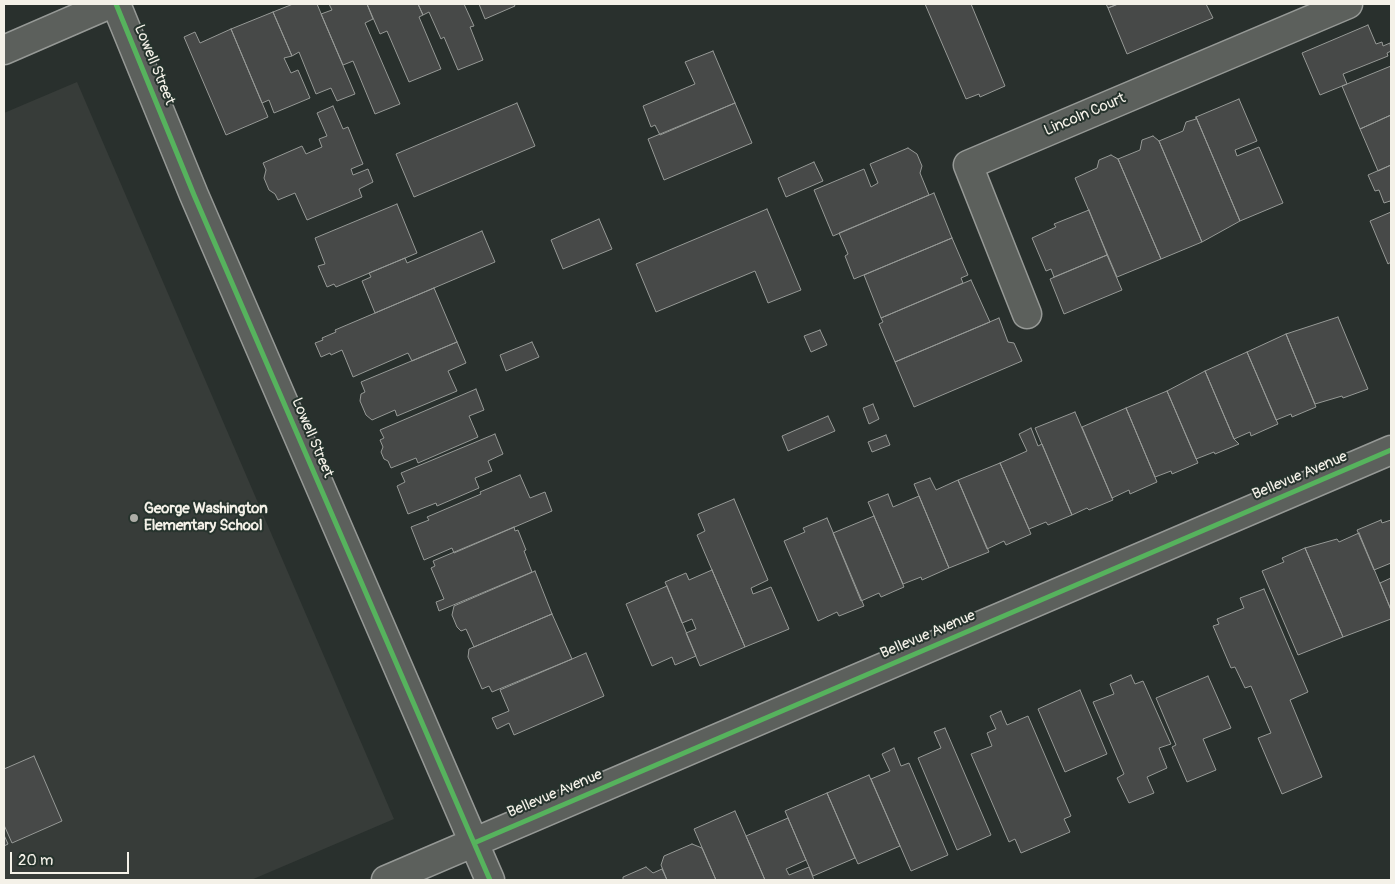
<!DOCTYPE html>
<style>
body{margin:0}
#map{position:relative;width:1395px;height:884px;overflow:hidden;background:#29302d;font-family:Pangolin,sans-serif}
canvas{display:block}
.frame{position:absolute;inset:0;border:5px solid #f4f1e8;pointer-events:none}
.scale{position:absolute;left:10px;top:852px;width:119px;height:22px;box-sizing:border-box;border:2px solid #f4f1e8;border-top:0;padding-left:6px;font-size:15px;line-height:18px;white-space:nowrap;color:#f4f1e8;-webkit-text-stroke:4px #26332d;paint-order:stroke}
</style>
<div id="map">
<canvas width="1395" height="884"></canvas>
<div class="frame"></div>
<div class="scale">20 m</div>
</div>
<script>
const context = document.querySelector('canvas').getContext('2d');
context.lineJoin = 'round';
function fillPath(path, color) { context.fillStyle = color; context.fill(path, 'evenodd'); }
const poly = rows => new Path2D(rows.map(r => 'M' + r).join(''));
function trace(path, color, width, dash) { context.strokeStyle = color; context.lineWidth = width; context.lineCap = dash ? 'butt' : 'round'; context.setLineDash(dash || []); context.stroke(path); }
function label(font, color, halo, rows, align = 'center') {
  context.font = font + ' Pangolin,sans-serif'; context.lineWidth = 4; context.setLineDash([]); context.textBaseline = 'middle'; context.strokeStyle = halo; context.fillStyle = color; for (const [text, x, y, turn = 0] of rows) {
    context.save(); context.translate(x, y); context.rotate((+turn || 0) * Math.PI / 180); context.textAlign = isNaN(turn) ? turn : align; if (halo) context.strokeText(text, 0, 0); context.fillText(text, 0, 0); context.restore();
  }
}
fillPath(poly([
 [77,82,394,819,251,880,4,880,4,113]
]), '#373c39');
const building = poly([
 [293,4,317,4,355,94,337,101,331,88,316,94,299,52,292,56,273,12,293,4],
 [329,4,367,4,373,19,365,23,400,104,375,114,353,61,343,65,321,14,332,10,329,4],
 [367,4,418,4,423,15,419,17,441,69,409,82,387,31,380,34,367,4],
 [418,4,464,4,474,26,470,27,483,60,458,70,444,37,441,39,429,12,423,15,418,4],
 [479,4,514,4,515,6,485,19,479,4],
 [925,4,971,4,1005,86,980,97,979,94,966,99,925,4],
 [1106,4,1118,4,1108,8,1106,4],
 [1118,4,1206,4,1213,18,1127,54,1108,8,1118,4],
 [273,12,292,56,284,58,291,73,298,70,310,98,274,113,269,100,262,103,231,29,273,12],
 [1368,25,1376,44,1382,42,1383,46,1390,43,1391,51,1387,53,1388,56,1343,74,1347,84,1320,95,1302,53,1368,25],
 [231,29,268,117,226,135,184,37,195,32,200,43,231,29],
 [713,51,735,103,660,135,655,125,651,127,643,106,695,84,685,62,713,51],
 [1391,66,1391,115,1360,129,1342,86,1391,66],
 [1239,99,1257,141,1235,150,1237,156,1259,147,1283,203,1240,221,1196,117,1239,99],
 [517,103,535,146,414,197,396,154,517,103],
 [735,103,752,143,664,180,648,139,735,103],
 [333,106,343,129,348,127,363,164,351,169,353,175,368,169,373,182,359,189,362,197,307,220,295,193,278,200,275,194,269,190,264,178,266,170,263,163,302,146,306,154,322,147,319,139,327,136,317,113,333,106],
 [1391,115,1391,165,1378,171,1360,129,1391,115],
 [1196,117,1240,221,1202,242,1159,141,1183,131,1186,122,1196,119,1196,117],
 [1153,136,1159,141,1202,242,1161,259,1118,159,1140,150,1142,140,1153,136],
 [908,148,917,154,922,166,920,173,929,195,833,236,814,190,864,169,871,187,878,183,870,164,908,148],
 [1111,155,1118,159,1161,259,1117,277,1075,178,1097,168,1099,160,1111,155],
 [814,162,823,181,786,197,778,178,814,162],
 [1391,165,1391,204,1390,201,1384,203,1379,190,1375,191,1368,175,1391,165],
 [934,193,952,238,854,279,845,256,848,254,839,233,934,193],
 [397,204,417,253,336,287,334,284,327,287,318,266,325,264,315,238,397,204],
 [767,209,801,290,768,303,755,271,656,312,636,264,767,209],
 [1089,210,1107,255,1054,277,1051,269,1046,271,1032,238,1056,227,1054,224,1089,210],
 [1391,212,1391,262,1388,264,1370,221,1391,212],
 [599,219,612,249,563,269,551,240,599,219],
 [482,231,495,262,375,313,362,281,371,277,369,273,405,258,407,263,482,231],
 [952,238,968,275,961,278,963,283,881,318,864,275,952,238],
 [1107,255,1122,290,1064,314,1050,279,1107,255],
 [971,280,990,322,895,362,879,324,883,322,881,318,971,280],
 [434,288,457,342,412,361,408,353,353,377,342,350,331,355,330,353,321,357,315,343,323,340,322,338,336,332,335,330,434,288],
 [1338,317,1368,389,1343,398,1342,396,1315,404,1286,334,1338,317],
 [999,318,1008,342,1014,343,1022,361,914,407,895,362,999,318],
 [820,330,827,345,811,352,804,336,820,330],
 [1286,334,1316,407,1292,417,1291,414,1276,420,1247,352,1286,334],
 [457,342,466,363,448,371,457,391,397,416,395,410,372,420,366,415,360,401,361,394,365,392,361,382,457,342],
 [532,342,539,357,506,371,500,355,532,342],
 [1247,352,1278,424,1251,436,1250,432,1234,439,1205,371,1247,352],
 [1205,371,1234,439,1239,444,1215,454,1214,452,1196,459,1167,391,1205,371],
 [476,389,484,410,469,416,478,437,418,463,416,458,391,468,388,461,384,459,381,452,383,447,380,440,384,438,380,430,476,389],
 [1167,391,1198,463,1172,474,1171,471,1155,477,1126,408,1167,391],
 [873,404,879,419,869,424,863,408,873,404],
 [1126,408,1157,482,1130,494,1129,490,1112,498,1082,427,1126,408],
 [1075,412,1113,500,1089,510,1087,508,1072,515,1035,428,1075,412],
 [828,416,835,431,788,451,782,436,828,416],
 [1031,428,1038,446,1042,444,1072,515,1048,525,1046,522,1029,529,1000,463,1027,451,1019,434,1031,428],
 [495,434,503,454,488,461,492,471,475,478,479,488,437,506,436,503,408,514,397,486,405,482,401,473,495,434],
 [886,435,890,445,872,452,868,442,886,435],
 [1000,463,1031,534,1006,545,1004,541,987,549,958,480,1000,463],
 [520,475,530,498,545,492,552,511,454,553,452,548,424,560,411,527,429,520,427,517,481,494,480,492,520,475],
 [930,478,936,490,958,480,989,552,949,568,914,484,930,478],
 [888,494,893,507,919,496,949,568,922,580,921,577,903,584,868,502,888,494],
 [734,499,768,580,751,588,753,594,771,587,789,629,745,647,697,535,705,531,698,514,734,499],
 [874,516,904,587,881,597,879,593,861,601,833,533,874,516],
 [827,518,864,606,839,616,837,612,818,621,784,541,805,532,803,528,827,518],
 [1381,520,1382,523,1391,520,1391,563,1374,570,1357,530,1381,520],
 [514,527,515,531,518,530,526,550,524,551,532,572,439,611,436,602,444,599,431,568,435,566,433,561,514,527],
 [1359,533,1391,610,1391,619,1343,637,1305,548,1337,539,1339,542,1359,533],
 [1305,548,1343,637,1298,655,1262,571,1284,562,1282,558,1305,548],
 [712,570,745,647,700,666,686,633,696,629,692,619,682,623,665,582,686,573,689,580,712,570],
 [535,571,552,614,474,647,466,629,461,631,457,627,452,615,454,606,535,571],
 [1391,578,1391,610,1380,583,1391,578],
 [667,586,696,656,675,665,672,657,652,666,626,604,667,586],
 [1264,589,1308,692,1290,700,1322,777,1282,794,1258,738,1271,733,1251,686,1245,688,1235,667,1231,668,1213,626,1219,624,1217,619,1244,608,1240,598,1264,589],
 [552,614,572,659,492,692,489,686,482,689,468,657,469,649,552,614],
 [586,653,604,696,514,735,509,723,497,729,492,718,509,711,500,690,586,653],
 [1131,675,1135,684,1143,681,1171,744,1159,748,1167,768,1147,777,1154,793,1129,803,1117,778,1124,774,1093,702,1114,694,1110,684,1131,675],
 [1208,676,1231,728,1203,739,1216,770,1187,782,1172,747,1176,745,1156,698,1208,676],
 [1080,690,1107,754,1065,772,1038,709,1080,690],
 [1001,711,1007,725,1028,716,1071,816,1064,819,1070,832,1021,853,1015,839,1009,842,971,754,992,746,987,733,996,729,990,716,1001,711],
 [945,728,991,835,957,850,918,758,941,748,934,732,945,728],
 [894,748,901,766,909,763,948,855,911,871,871,779,890,771,882,754,894,748],
 [34,756,62,821,12,843,4,825,4,769,34,756],
 [869,775,900,846,858,864,827,793,869,775],
 [827,793,855,858,813,876,785,811,827,793],
 [735,811,746,836,765,880,716,880,694,829,735,811],
 [788,818,806,860,786,869,789,875,809,867,814,880,765,880,746,836,788,818],
 [4,835,8,844,4,846,4,835],
 [692,844,702,848,716,880,667,880,661,865,664,856,692,844],
 [646,867,653,873,662,869,667,880,623,880,623,877,646,867]
]);
fillPath(building, '#474948');
trace(building, '#969996', 1);
const minor = poly([
 [116,4,194,195,490,880],
 [4,50,110,4],
 [1027,314,968,165,1348,4],
 [386,880,1391,450]
]);
trace(minor, '#969996', 31);
trace(minor, '#5c605c', 28);
trace(poly([
 [116,4,194,195,490,880],
 [474,843,1391,450]
]), '#56b35d', 5);
for (const [x, y, r, color] of [
 [134,518,5,"#adada7"]
]) { const dot = new Path2D(); dot.arc(x, y, r, 0, 2 * Math.PI); context.fillStyle = color; context.fill(dot); trace(dot, '#26332d', 2); }
label('15px', '#f4f1e8', '#26332d', [
 ["Lowell Street",154,65,68],
 ["Lincoln Court",1085,115,-23],
 ["Lowell Street",312,438,67],
 ["Bellevue Avenue",1300,476,-23],
 ["Bellevue Avenue",928,635,-23],
 ["Bellevue Avenue",555,794,-23]
]);
label('bold 15px', '#f4f1e8', '#26332d', [
 ["George Washington",144,509],
 ["Elementary School",144,526]
], 'left');
</script>
